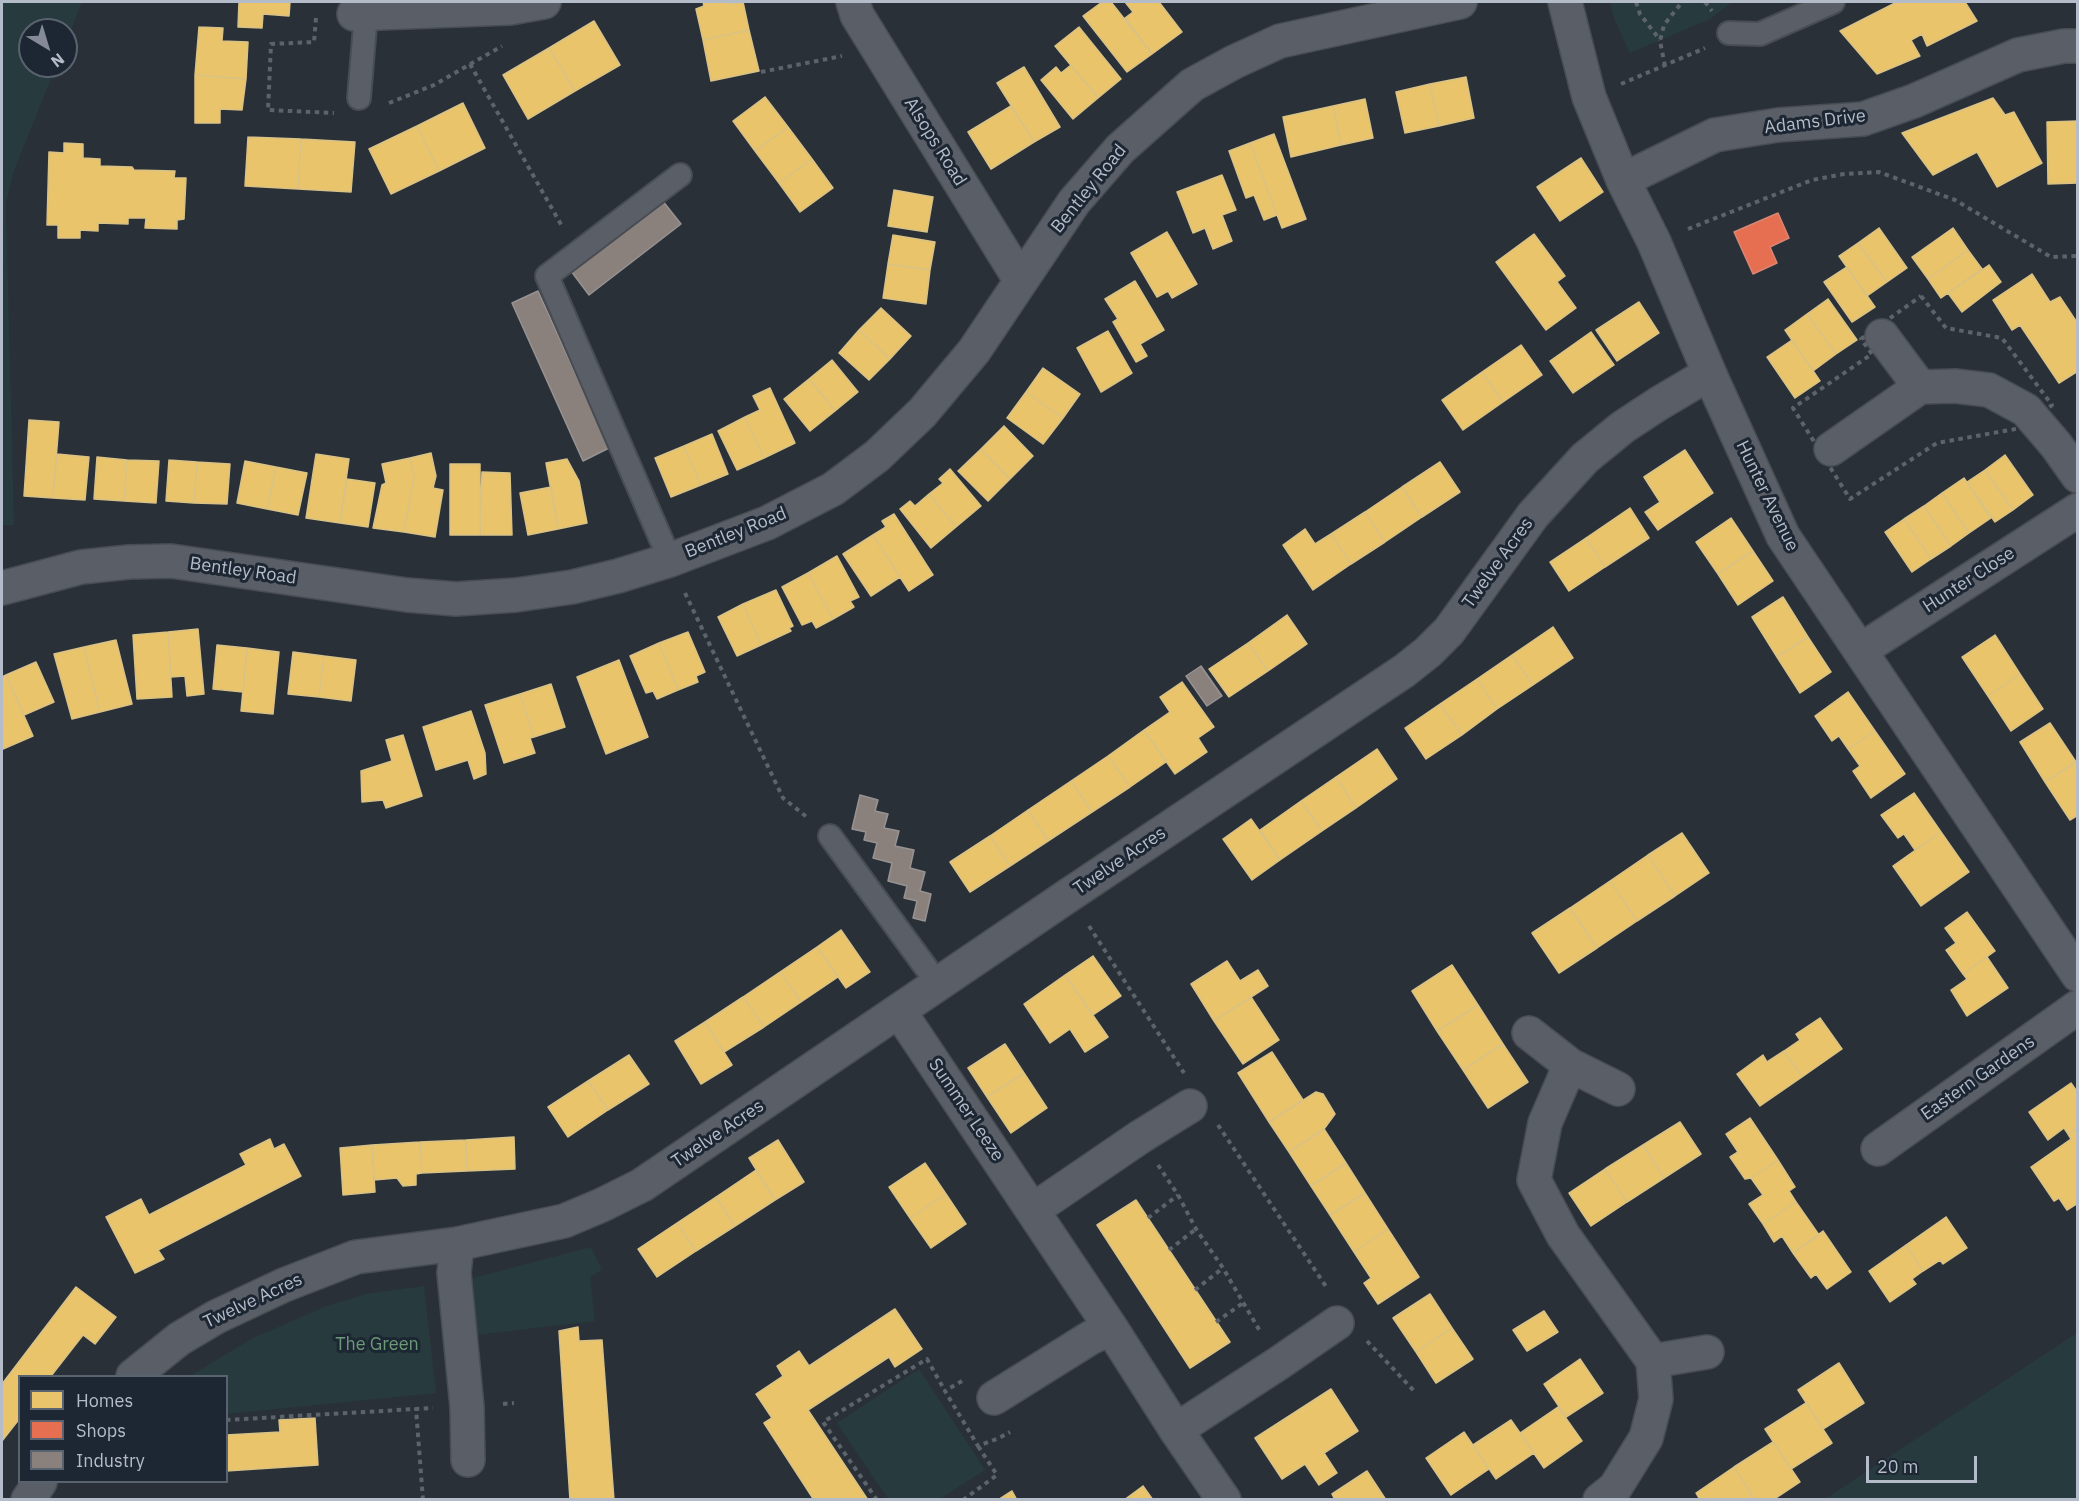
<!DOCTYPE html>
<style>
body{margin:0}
#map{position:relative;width:2079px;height:1501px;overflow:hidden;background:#2a3038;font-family:"IBM Plex Sans",sans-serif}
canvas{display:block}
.frame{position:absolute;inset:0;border:3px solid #b4bcc9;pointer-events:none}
.legend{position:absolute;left:18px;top:1375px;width:210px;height:108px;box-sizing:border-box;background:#1d2633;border:2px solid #59626f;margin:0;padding:8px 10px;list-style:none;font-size:18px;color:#b4bcc9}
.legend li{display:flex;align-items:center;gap:12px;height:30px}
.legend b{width:30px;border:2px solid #59626f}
.north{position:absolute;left:18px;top:18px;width:60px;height:60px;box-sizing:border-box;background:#1d2633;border:2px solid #59626f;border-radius:50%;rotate:142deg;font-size:16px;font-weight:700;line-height:24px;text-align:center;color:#b4bcc9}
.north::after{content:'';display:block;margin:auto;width:21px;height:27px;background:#848b96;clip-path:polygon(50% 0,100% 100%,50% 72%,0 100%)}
.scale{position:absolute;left:1866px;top:1456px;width:111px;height:27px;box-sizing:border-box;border:3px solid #b4bcc9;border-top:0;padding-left:8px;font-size:18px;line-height:21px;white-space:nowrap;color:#b4bcc9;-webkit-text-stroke:4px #1d2633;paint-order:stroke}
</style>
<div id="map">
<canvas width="2079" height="1501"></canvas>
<div class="frame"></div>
<ul class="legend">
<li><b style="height:16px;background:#e9c46a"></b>Homes</li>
<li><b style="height:16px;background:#e76f51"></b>Shops</li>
<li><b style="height:16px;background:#8a817c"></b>Industry</li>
</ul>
<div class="north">N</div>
<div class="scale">20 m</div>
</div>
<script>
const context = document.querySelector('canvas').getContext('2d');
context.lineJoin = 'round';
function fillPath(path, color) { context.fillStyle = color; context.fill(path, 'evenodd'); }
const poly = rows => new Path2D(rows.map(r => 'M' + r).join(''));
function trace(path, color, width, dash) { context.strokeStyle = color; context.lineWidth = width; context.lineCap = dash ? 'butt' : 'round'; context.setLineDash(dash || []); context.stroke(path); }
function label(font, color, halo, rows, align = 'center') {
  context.font = font + ' "IBM Plex Sans",sans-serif'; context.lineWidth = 6; context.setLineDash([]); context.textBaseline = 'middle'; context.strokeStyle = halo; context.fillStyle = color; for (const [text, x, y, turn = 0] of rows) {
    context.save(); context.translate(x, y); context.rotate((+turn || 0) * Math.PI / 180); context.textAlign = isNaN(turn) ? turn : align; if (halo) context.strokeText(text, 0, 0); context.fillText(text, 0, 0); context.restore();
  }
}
fillPath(poly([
 [2,2,82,2,66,42,66,30,30,30,30,66,56,66,13,173,6,204,14,525,2,525],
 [1610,2,1732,2,1710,19,1630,53,1615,21],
 [591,1247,602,1270,590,1277,595,1321,476,1335,473,1278],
 [424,1286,436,1393,227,1414,226,1376,190,1376,253,1338,327,1306,366,1294],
 [2077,1333,2077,1499,1825,1499],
 [919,1369,985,1470,940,1499,888,1499,837,1423]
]), '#273a3e');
const homes = poly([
 [239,2,290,2,289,16,263,14,262,28,238,27,239,2],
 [703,2,731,2,731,4,743,2,749,30,703,40,696,9,704,6,703,2],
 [1102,2,1111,2,1152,54,1127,72,1083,16,1102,2],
 [1125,2,1159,2,1182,32,1152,54,1125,18,1133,12,1125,2],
 [1897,2,1965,2,1977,21,1927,46,1922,34,1911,40,1920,56,1877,74,1840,31,1897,2],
 [594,21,620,65,575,91,549,48,594,21],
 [199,27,223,28,222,41,248,42,246,79,195,75,199,27],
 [1079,27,1121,79,1098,98,1055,46,1079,27],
 [749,30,759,71,711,81,703,40,749,30],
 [549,48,575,91,528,119,503,75,549,48],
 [1071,65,1098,98,1073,119,1041,80,1056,67,1061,73,1071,65],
 [1024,67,1060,127,1034,142,997,83,1024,67],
 [195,75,246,79,242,110,220,109,220,123,195,123,195,75],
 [1466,77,1474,118,1439,126,1430,84,1466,77],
 [1430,84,1439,126,1405,133,1396,92,1430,84],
 [765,97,788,127,755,151,733,121,765,97],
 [1993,98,2005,115,2014,112,2042,163,1997,187,1977,152,1933,175,1902,133,1993,98],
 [1365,99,1373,138,1341,145,1333,106,1365,99],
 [463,103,485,148,439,171,417,126,463,103],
 [1011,106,1034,142,991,169,968,132,1011,106],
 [1333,106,1341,145,1291,157,1283,117,1333,106],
 [2078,121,2078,183,2048,184,2047,122,2078,121],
 [417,126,439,171,391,194,369,149,417,126],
 [788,127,812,159,779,183,755,151,788,127],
 [1274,134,1306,219,1282,228,1250,143,1274,134],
 [248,137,301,139,298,189,245,186,248,137],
 [301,139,355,142,351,192,298,189,301,139],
 [64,143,83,144,83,158,100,159,100,166,132,167,134,170,175,171,174,178,186,178,184,219,177,220,177,229,145,228,146,218,128,218,128,224,98,223,98,231,80,230,80,238,58,238,58,225,47,225,49,152,64,153,64,143],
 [1250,143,1277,215,1264,220,1254,195,1246,198,1229,151,1250,143],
 [1581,158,1603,192,1560,221,1537,187,1581,158],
 [812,159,833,188,800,212,779,183,812,159],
 [1222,175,1236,210,1222,215,1232,241,1213,249,1205,228,1193,233,1177,192,1222,175],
 [894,190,933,197,927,232,888,226,894,190],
 [1879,228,1907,268,1887,282,1858,243,1879,228],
 [1953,228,1968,250,1928,279,1912,257,1953,228],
 [1167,232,1197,284,1172,298,1168,291,1157,297,1131,253,1167,232],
 [1534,234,1565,276,1557,282,1576,308,1546,330,1496,262,1534,234],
 [893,235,935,242,930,270,888,264,893,235],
 [1858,243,1887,282,1867,296,1839,256,1858,243],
 [1968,250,1982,269,1941,298,1928,279,1968,250],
 [888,264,930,270,926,304,883,298,888,264],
 [1989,265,2001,282,1962,312,1948,293,1989,265],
 [1847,267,1875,307,1852,322,1824,282,1847,267],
 [2032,274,2050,302,2060,297,2078,324,2078,371,2059,383,2020,325,2012,330,1993,300,2032,274],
 [1135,281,1164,330,1140,344,1147,356,1136,362,1113,322,1118,319,1105,299,1135,281],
 [1828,299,1857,340,1836,354,1807,314,1828,299],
 [1639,302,1659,333,1617,361,1596,330,1639,302],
 [881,308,911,336,890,359,859,330,881,308],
 [1807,314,1836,354,1813,371,1785,330,1807,314],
 [859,330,890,359,869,380,839,353,859,330],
 [1108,331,1132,373,1101,392,1077,348,1108,331],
 [1591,332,1614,365,1573,393,1550,361,1591,332],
 [1792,340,1820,381,1795,398,1767,357,1792,340],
 [1521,345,1542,375,1503,402,1482,372,1521,345],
 [832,360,858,392,835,411,809,379,832,360],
 [1043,368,1080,394,1063,418,1026,392,1043,368],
 [1482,372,1503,402,1463,430,1442,400,1482,372],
 [809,379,835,411,810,431,784,399,809,379],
 [770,388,795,443,764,458,745,417,760,410,753,396,770,388],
 [1026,392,1063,418,1043,444,1007,418,1026,392],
 [745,417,764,458,737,470,718,431,745,417],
 [29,420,59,422,53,498,24,496,29,420],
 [1004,426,1033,456,1010,479,981,449,1004,426],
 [712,434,728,474,701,485,684,446,712,434],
 [684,446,701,485,671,497,655,458,684,446],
 [981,449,1010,479,988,501,958,471,981,449],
 [1685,450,1713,493,1658,530,1645,512,1660,502,1644,477,1685,450],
 [431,453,436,476,433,488,443,490,435,537,404,532,414,476,410,458,431,453],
 [57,454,89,457,85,500,53,498,57,454],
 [316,454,349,459,340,523,306,518,316,454],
 [2005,455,2033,495,2013,510,1985,470,2005,455],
 [97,457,127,460,124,501,94,499,97,457],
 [410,458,414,476,404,532,373,528,382,485,386,483,382,464,410,458],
 [567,459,579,481,587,523,558,529,546,463,567,459],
 [127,460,159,461,156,503,124,501,127,460],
 [169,460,197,462,194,503,166,501,169,460],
 [245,461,276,467,267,509,237,503,245,461],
 [197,462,230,464,227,504,194,503,197,462],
 [1440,462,1460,492,1422,517,1402,487,1440,462],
 [450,464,480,464,480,535,450,535,450,464],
 [276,467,307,473,298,515,267,509,276,467],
 [950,469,981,506,956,527,929,494,943,483,939,479,950,469],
 [1985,470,2013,510,1995,522,1967,482,1985,470],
 [482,472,510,473,512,535,480,535,482,472],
 [1964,478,1991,518,1969,533,1942,493,1964,478],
 [347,479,375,483,368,527,340,523,347,479],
 [551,487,558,529,528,535,520,493,551,487],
 [1402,487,1422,517,1385,542,1365,512,1402,487],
 [1942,493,1969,533,1951,546,1924,506,1942,493],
 [929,494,956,527,931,548,900,509,910,501,915,506,929,494],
 [1924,506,1951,546,1931,559,1904,519,1924,506],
 [1630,508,1649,538,1605,567,1586,538,1630,508],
 [1365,512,1385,542,1351,564,1331,534,1365,512],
 [894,514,933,575,909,591,873,535,886,527,882,521,894,514],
 [1731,518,1753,551,1718,574,1696,542,1731,518],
 [1904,519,1931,559,1912,572,1885,532,1904,519],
 [1305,529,1315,544,1331,534,1351,564,1313,590,1283,545,1305,529],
 [873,535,900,577,871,596,843,554,873,535],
 [1586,538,1605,567,1569,591,1550,562,1586,538],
 [1753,551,1773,581,1738,605,1718,574,1753,551],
 [837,556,859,597,850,601,854,607,833,619,808,573,837,556],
 [808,573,833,619,816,628,812,621,802,625,782,587,808,573],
 [776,590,793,626,789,628,791,631,761,645,743,604,776,590],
 [1783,597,1808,637,1777,657,1752,617,1783,597],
 [743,604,761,645,737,656,718,617,743,604],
 [1287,615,1307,644,1268,671,1248,643,1287,615],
 [1553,627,1573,658,1533,685,1512,655,1553,627],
 [198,629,204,694,187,696,185,676,171,677,168,632,198,629],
 [168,632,172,697,137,699,133,635,168,632],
 [688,632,705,672,696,676,698,682,678,690,659,643,688,632],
 [1995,635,2020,674,1988,696,1962,657,1995,635],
 [1808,637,1831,672,1800,693,1777,657,1808,637],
 [116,640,132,704,100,712,84,647,116,640],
 [659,643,678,690,657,699,653,691,646,693,630,656,659,643],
 [1248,643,1268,671,1229,697,1209,669,1248,643],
 [217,645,247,648,243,692,213,689,217,645],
 [84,647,100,712,72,719,54,654,84,647],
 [247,648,279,652,273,714,241,711,247,648],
 [293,652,324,656,319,697,288,694,293,652],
 [1512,655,1533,685,1497,709,1477,679,1512,655],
 [324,656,356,660,351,701,319,697,324,656],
 [619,660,648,737,606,754,577,677,619,660],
 [36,662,54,702,24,715,6,675,36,662],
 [2020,674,2043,709,2011,731,1988,696,2020,674],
 [6,675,33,736,3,749,2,677,6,675],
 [1477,679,1497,709,1462,735,1440,704,1477,679],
 [1182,682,1214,727,1198,738,1207,752,1175,774,1144,730,1170,712,1160,697,1182,682],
 [551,684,565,727,534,737,520,694,551,684],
 [1848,692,1875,731,1848,749,1839,736,1832,741,1815,716,1848,692],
 [520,694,534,737,530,738,535,753,504,763,485,705,520,694],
 [1440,704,1462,735,1426,759,1405,728,1440,704],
 [471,711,485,753,486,774,474,779,468,760,436,770,423,727,471,711],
 [2050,723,2076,762,2045,782,2020,742,2050,723],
 [1144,730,1166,762,1130,787,1108,756,1144,730],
 [1875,731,1905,774,1871,798,1853,771,1860,766,1848,749,1875,731],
 [403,735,422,796,386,808,383,800,362,802,361,771,392,761,386,740,403,735],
 [1377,749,1397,779,1356,808,1336,777,1377,749],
 [1108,756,1130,787,1092,812,1071,781,1108,756],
 [2076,762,2078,765,2078,815,2070,820,2045,782,2076,762],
 [1336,777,1356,808,1322,831,1301,801,1336,777],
 [1071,781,1092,812,1048,841,1028,810,1071,781],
 [1914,793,1941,832,1915,850,1904,834,1898,838,1881,815,1914,793],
 [1301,801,1322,831,1280,860,1260,830,1301,801],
 [1028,810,1048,841,1010,866,990,836,1028,810],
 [1251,819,1280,860,1252,880,1223,839,1251,819],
 [1941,832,1969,872,1921,906,1893,866,1941,832],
 [1682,833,1709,873,1675,896,1648,855,1682,833],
 [990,836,1010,866,970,892,950,862,990,836],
 [1648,855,1675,896,1637,921,1610,881,1648,855],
 [1610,881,1637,921,1597,948,1570,908,1610,881],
 [1570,908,1597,948,1559,973,1532,933,1570,908],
 [1967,912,1995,951,1963,974,1946,950,1956,943,1945,928,1967,912],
 [841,930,870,972,846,988,817,947,841,930],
 [817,947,838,977,801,1002,780,972,817,947],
 [1093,956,1121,996,1093,1015,1065,975,1093,956],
 [1987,957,2008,988,1967,1016,1951,990,1967,979,1963,974,1987,957],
 [1227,961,1240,981,1258,970,1268,986,1214,1021,1191,984,1227,961],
 [1452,965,1478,1005,1437,1031,1412,991,1452,965],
 [780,972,801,1002,764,1027,743,997,780,972],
 [1065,975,1108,1037,1085,1052,1070,1029,1050,1043,1024,1004,1065,975],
 [743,997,764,1027,724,1052,705,1022,743,997],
 [1251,997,1279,1040,1243,1064,1214,1021,1251,997],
 [1478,1005,1503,1044,1463,1070,1437,1031,1478,1005],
 [1820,1018,1842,1049,1802,1077,1784,1051,1800,1040,1796,1034,1820,1018],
 [705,1022,732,1065,701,1084,675,1041,705,1022],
 [1005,1044,1024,1073,987,1097,968,1068,1005,1044],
 [1503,1044,1528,1082,1488,1108,1463,1070,1503,1044],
 [1784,1051,1802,1077,1760,1106,1737,1074,1763,1055,1767,1062,1784,1051],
 [1272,1052,1303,1100,1269,1122,1238,1073,1272,1052],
 [629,1055,649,1084,608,1110,588,1081,629,1055],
 [1024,1073,1047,1108,1011,1133,987,1097,1024,1073],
 [588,1081,608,1110,568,1137,548,1107,588,1081],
 [2071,1083,2078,1093,2078,1128,2068,1134,2064,1128,2048,1140,2029,1112,2071,1083],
 [1316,1092,1323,1094,1335,1114,1324,1129,1289,1152,1269,1122,1316,1092],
 [1750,1118,1778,1160,1751,1178,1745,1179,1730,1157,1738,1152,1726,1134,1750,1118],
 [1680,1122,1701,1154,1664,1178,1643,1145,1680,1122],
 [2078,1128,2078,1203,2067,1210,2059,1198,2054,1201,2031,1167,2071,1139,2068,1134,2078,1128],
 [1324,1129,1346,1163,1311,1186,1289,1152,1324,1129],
 [514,1137,515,1169,467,1171,466,1140,514,1137],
 [270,1139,274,1149,284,1144,301,1176,158,1250,164,1259,135,1273,106,1217,141,1199,149,1215,246,1165,240,1154,270,1139],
 [466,1140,467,1171,422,1173,420,1142,466,1140],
 [778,1140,804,1182,775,1200,749,1158,778,1140],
 [420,1142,422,1173,416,1174,416,1185,403,1186,397,1178,374,1180,372,1145,420,1142],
 [372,1145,375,1192,343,1195,340,1148,372,1145],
 [1643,1145,1664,1178,1627,1202,1605,1169,1643,1145],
 [1778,1160,1795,1187,1789,1191,1796,1202,1763,1224,1749,1204,1763,1195,1751,1178,1778,1160],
 [925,1163,946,1194,910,1218,889,1187,925,1163],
 [1346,1163,1365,1193,1330,1215,1311,1186,1346,1163],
 [1605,1169,1627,1202,1591,1226,1569,1193,1605,1169],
 [756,1170,775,1200,735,1226,716,1197,756,1170],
 [1365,1193,1388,1229,1354,1252,1330,1215,1365,1193],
 [946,1194,966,1224,931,1248,910,1218,946,1194],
 [716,1197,735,1226,696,1251,677,1223,716,1197],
 [1136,1200,1230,1342,1190,1368,1097,1225,1136,1200],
 [1796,1202,1819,1235,1793,1253,1782,1236,1774,1242,1763,1224,1796,1202],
 [1946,1217,1967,1248,1943,1264,1940,1260,1923,1271,1906,1245,1946,1217],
 [677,1223,696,1251,657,1277,638,1249,677,1223],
 [1388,1229,1419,1277,1378,1304,1364,1283,1371,1278,1354,1252,1388,1229],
 [1823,1231,1851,1272,1827,1289,1816,1274,1811,1278,1793,1253,1823,1231],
 [1906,1245,1923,1271,1912,1279,1916,1284,1890,1302,1869,1271,1906,1245],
 [76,1287,116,1317,95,1344,83,1335,51,1376,20,1376,20,1418,2,1441,2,1384,76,1287],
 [1430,1294,1452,1328,1416,1352,1393,1318,1430,1294],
 [895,1309,922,1349,895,1367,889,1357,808,1410,868,1500,814,1500,764,1423,772,1418,756,1394,783,1376,777,1366,799,1351,809,1366,895,1309],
 [1544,1311,1558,1332,1527,1351,1513,1330,1544,1311],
 [578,1327,579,1341,602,1340,614,1500,570,1500,559,1331,578,1327],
 [1452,1328,1473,1359,1436,1383,1416,1352,1452,1328],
 [1580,1359,1603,1393,1566,1417,1544,1384,1580,1359],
 [1839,1363,1864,1403,1823,1429,1798,1390,1839,1363],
 [1331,1389,1358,1431,1324,1453,1337,1473,1319,1485,1305,1464,1282,1479,1255,1438,1331,1389],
 [1806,1403,1832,1443,1791,1469,1765,1429,1806,1403],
 [1558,1407,1582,1441,1544,1468,1520,1433,1558,1407],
 [315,1418,318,1465,226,1471,226,1435,280,1432,279,1420,315,1418],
 [1511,1420,1534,1453,1496,1479,1473,1445,1511,1420],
 [1464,1432,1489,1469,1451,1495,1426,1458,1464,1432],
 [1773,1442,1800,1482,1773,1500,1755,1500,1734,1467,1773,1442],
 [1734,1467,1755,1500,1700,1500,1696,1493,1734,1467],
 [1367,1471,1386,1500,1335,1500,1332,1494,1367,1471],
 [1143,1486,1153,1500,1124,1500,1143,1486],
 [1012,1491,1017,1500,998,1500,1012,1491]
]);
fillPath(homes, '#e9c46a');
trace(homes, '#d9c286', 1.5);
const shops = poly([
 [1778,213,1789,238,1770,247,1777,263,1753,274,1734,232,1778,213]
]);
fillPath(shops, '#e76f51');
trace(shops, '#d88675', 1.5);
const industry = poly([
 [662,200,681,224,589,295,571,271,662,200],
 [538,291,609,448,583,461,512,303,538,291],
 [1201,666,1222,696,1207,706,1186,676,1201,666],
 [860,795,878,800,875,811,888,814,884,828,899,831,895,846,914,850,910,868,925,872,920,891,931,894,925,921,913,918,917,901,904,898,907,886,888,881,892,863,873,858,877,843,864,840,866,832,852,829,860,795]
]);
fillPath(industry, '#8a817c');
trace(industry, '#979393', 1.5);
const lane = poly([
 [1729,33,1760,34,1833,2],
 [359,98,366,14],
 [670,560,547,276,680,175],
 [830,836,938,984]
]);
const street = poly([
 [853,2,857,15,1021,281],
 [1565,2,1589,97,1623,180,1654,242,1711,377,1783,536,2078,975],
 [354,14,510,8,544,2],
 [1623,180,1715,135,1778,125,1863,119,1914,101,2018,55,2064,46,2078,46],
 [1882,336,1920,387],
 [1831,449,1920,387,1955,386,1989,390,2026,410,2056,445,2078,476],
 [2,588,81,567,129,562,171,561,407,595,456,599,516,595,572,587,618,576,670,560,767,523,833,489,877,456,922,413,974,351,1074,202,1120,149,1192,85,1234,62,1280,41,1460,2],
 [1861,650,2078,510],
 [899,1011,1111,1328,1176,1430,1224,1500],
 [1529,1033,1570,1065,1618,1089],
 [1570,1065,1545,1123,1534,1180,1563,1235,1653,1361,1656,1399,1646,1438,1615,1488,1600,1500],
 [1878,1149,2078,1007],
 [1033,1210,1140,1137,1190,1106],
 [457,1244,454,1273,467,1407,468,1460],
 [1653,1361,1707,1352],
 [133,1376,179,1339,216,1317,284,1285,356,1257,457,1244,564,1221,602,1205,642,1185,1069,895,1404,671,1428,652,1449,631,1533,515,1585,458,1623,427,1658,404,1695,382,1711,377],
 [994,1398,1090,1338,1111,1328],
 [1176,1430,1279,1363,1337,1323],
 [28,1500,40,1482]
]);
trace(lane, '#484c53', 26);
trace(street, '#484c53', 36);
trace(poly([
 [1636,2,1640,14,1660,40],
 [1705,2,1712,11],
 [316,18,314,42,271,44,268,110,334,113],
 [470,64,563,228],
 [1665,66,1660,41,1664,25,1682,2],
 [761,72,842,56],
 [1621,84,1705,48],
 [389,103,434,85,502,46],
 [1688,229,1812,180,1844,174,1879,172,1955,200,2051,257,2078,256],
 [1921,296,1946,328,2002,338,2052,405,2035,420,2021,428,1937,443,1850,499,1793,408,1872,354,1861,339,1921,296],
 [685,593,783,798,808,818],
 [1089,926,1184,1073],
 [1218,1125,1327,1288],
 [1158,1165,1178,1195,1196,1229,1223,1268,1261,1333],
 [1148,1218,1178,1195],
 [1169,1250,1196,1229],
 [1195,1290,1223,1268],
 [1216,1322,1243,1303],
 [1367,1341,1416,1393],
 [962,1381,945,1391,978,1446,999,1438,1010,1432],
 [503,1404,514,1403],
 [226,1420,416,1409],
 [423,1500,416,1409,433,1408],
 [877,1500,823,1422,927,1359,945,1391],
 [963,1500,997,1475,978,1446]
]), '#5d636a', 4, [4.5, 4.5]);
trace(lane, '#5a5e66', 22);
trace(street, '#5a5e66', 33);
label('18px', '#b4bcc9', '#1d2633', [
 ["Adams Drive",1815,122,-7],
 ["Alsops Road",935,142,58],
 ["Bentley Road",1089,189,-51],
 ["Hunter Avenue",1767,496,64],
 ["Bentley Road",736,533,-22],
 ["Twelve Acres",1498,563,-54],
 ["Bentley Road",243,571,8],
 ["Hunter Close",1969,580,-33],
 ["Twelve Acres",1120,861,-34],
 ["Eastern Gardens",1978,1078,-35],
 ["Summer Leeze",966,1110,56],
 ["Twelve Acres",718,1134,-34],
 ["Twelve Acres",253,1301,-25]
]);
label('18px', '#6b9a76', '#1d2633', [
 ["The Green",377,1345]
]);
</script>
